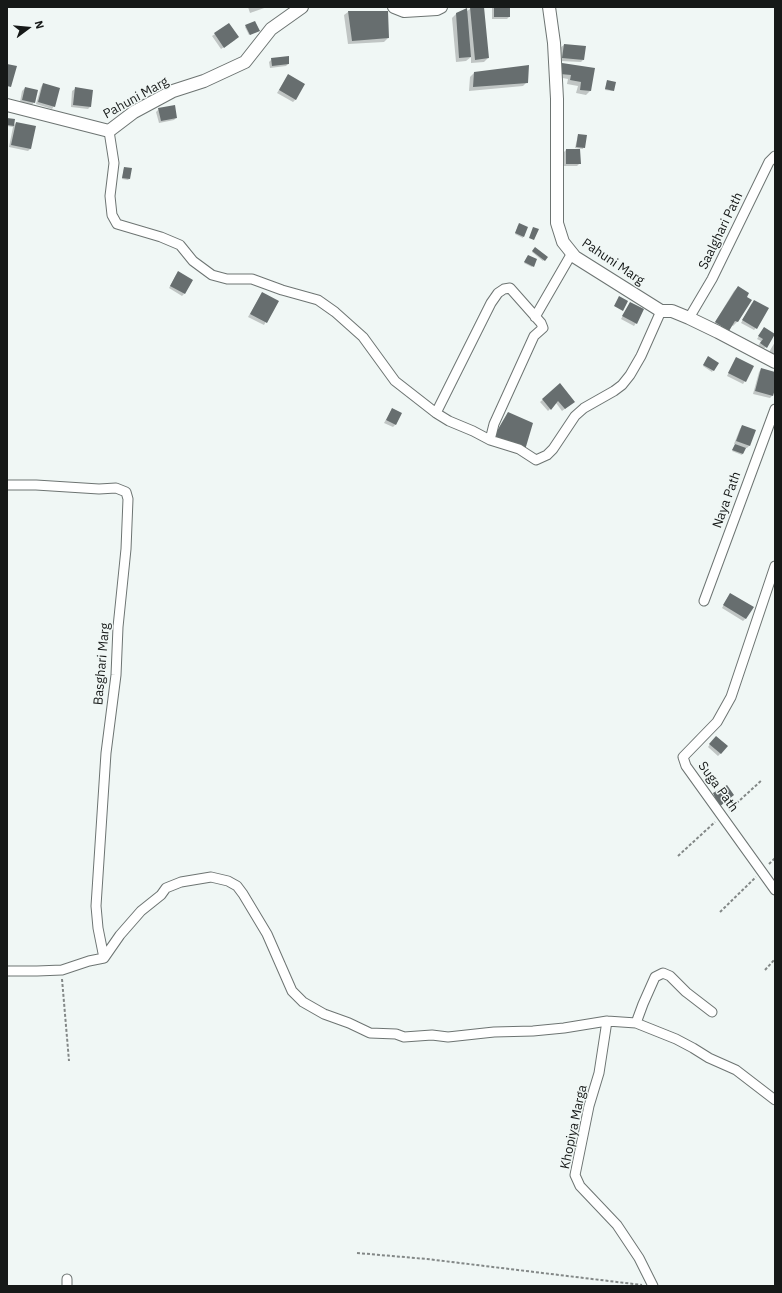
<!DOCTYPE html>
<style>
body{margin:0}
#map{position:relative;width:782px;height:1293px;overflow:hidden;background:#f0f7f5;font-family:"IBM Plex Sans",sans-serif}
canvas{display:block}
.frame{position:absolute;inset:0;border:8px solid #161918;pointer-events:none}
.north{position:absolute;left:8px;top:8px;width:40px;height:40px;-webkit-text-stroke:3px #f0f7f5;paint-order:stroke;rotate:74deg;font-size:11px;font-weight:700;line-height:16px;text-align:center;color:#161918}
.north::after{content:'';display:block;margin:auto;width:14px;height:18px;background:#161918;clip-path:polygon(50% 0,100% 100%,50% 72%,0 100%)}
</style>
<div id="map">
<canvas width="782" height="1293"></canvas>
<div class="frame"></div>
<div class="north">N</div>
</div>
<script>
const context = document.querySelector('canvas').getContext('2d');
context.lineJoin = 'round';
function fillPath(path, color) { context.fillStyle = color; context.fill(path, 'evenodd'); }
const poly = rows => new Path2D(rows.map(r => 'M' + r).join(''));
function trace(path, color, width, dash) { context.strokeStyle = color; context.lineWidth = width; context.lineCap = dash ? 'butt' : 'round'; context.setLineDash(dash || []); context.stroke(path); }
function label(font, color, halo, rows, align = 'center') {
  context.font = font + ' "IBM Plex Sans",sans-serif'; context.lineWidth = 3; context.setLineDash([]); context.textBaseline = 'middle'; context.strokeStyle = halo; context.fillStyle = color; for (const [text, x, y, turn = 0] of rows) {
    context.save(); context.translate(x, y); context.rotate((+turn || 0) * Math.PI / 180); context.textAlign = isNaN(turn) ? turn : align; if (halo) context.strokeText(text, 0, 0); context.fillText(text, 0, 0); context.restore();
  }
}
fillPath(poly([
 [248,7,267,7,250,13],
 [483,7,488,58,484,62,471,63,471,57,466,61,456,62,452,18,456,14,466,12,471,8],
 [492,7,509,7,509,17,507,19,492,19],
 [348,12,388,38,384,42,348,44,344,15],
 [246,26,258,31,249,35,245,27],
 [215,34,235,40,221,49,212,36],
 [564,45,583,60,581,62,560,61,561,47],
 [272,59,288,64,286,66,270,68,269,62],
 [562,64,593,69,590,91,586,95,576,93,578,86,567,84,568,79,557,77,558,68],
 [474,73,527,82,523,86,469,91,470,77],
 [288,75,296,99,293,102,277,93],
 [607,81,613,91,605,90],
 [43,84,54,106,52,109,36,104,41,87],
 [25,88,34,102,32,105,20,102,22,91],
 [75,89,90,107,88,109,71,107,72,91],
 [159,109,176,118,174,120,159,123,156,112],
 [7,119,14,120,13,126,16,123,31,148,28,151,9,147,13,127,7,126],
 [578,135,585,136,583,149,575,148],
 [566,150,580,163,577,166,564,166,564,152],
 [124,168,129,179,128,180,122,179],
 [518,225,519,225,523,237,523,238,515,234],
 [535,248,546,257,543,261,532,252],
 [527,257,533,266,532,267,524,263],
 [176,275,184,294,182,296,169,288],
 [738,287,746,297,750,300,737,322,733,326,731,325,724,334,712,327,734,291],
 [262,293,277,301,264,325,248,317],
 [630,303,636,323,634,326,621,319],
 [752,303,756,328,754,330,741,323],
 [762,331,766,347,763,349,758,346,761,341,757,339],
 [775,342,775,355,769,352],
 [707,358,717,363,712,372,703,366],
 [736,358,745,381,743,384,727,376],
 [761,369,775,373,775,384,772,396,770,398,753,394,759,372],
 [560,385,571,404,562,411,556,403,548,411,540,402],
 [392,409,395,425,393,427,384,423],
 [742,426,754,431,749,446,747,448,745,448,742,455,732,451,736,444,734,444,740,429],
 [728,597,746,618,743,621,722,608],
 [713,740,721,753,718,756,708,747]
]), '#0003');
fillPath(poly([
 [470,7,484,7,489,58,475,60],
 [494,7,510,7,510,17,494,17],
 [467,8,471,57,459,58,456,13],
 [348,11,388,11,389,38,352,41],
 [255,21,260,31,250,35,245,25],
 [229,23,239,37,224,48,214,33],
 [564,44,586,46,584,60,562,58],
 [289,56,289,64,272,66,271,58],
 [562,63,595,68,591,91,580,90,581,82,570,80,571,75,560,74],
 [7,64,17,66,11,87,7,86],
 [529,65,528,83,473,87,474,72],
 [288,74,305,84,296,100,279,90],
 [607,80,616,82,614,91,605,89],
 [43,83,60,88,55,107,38,102],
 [25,87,38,90,35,103,22,100],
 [75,87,93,90,91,107,73,105],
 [175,105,177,118,161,121,158,108],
 [7,118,15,119,14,126,7,125],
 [16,122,36,126,31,149,11,145],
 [578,134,587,135,585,148,576,147],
 [566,149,580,149,581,164,566,164],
 [124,167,132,168,130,179,122,178],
 [519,223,528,227,524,237,515,233],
 [533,227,539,229,534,240,529,238],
 [535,247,548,257,545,261,532,251],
 [528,255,537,259,534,267,524,262],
 [178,271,193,280,185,294,170,286],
 [738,286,749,293,747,297,752,300,738,322,735,321,729,331,715,322],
 [262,292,279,301,267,323,250,314],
 [619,296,628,301,623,311,614,306],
 [754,300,769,308,757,329,742,320],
 [630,302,644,309,637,324,622,316],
 [764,327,775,334,767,348,760,343,763,339,758,336],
 [708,356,719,363,714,371,703,365],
 [736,357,754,366,746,382,728,373],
 [761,368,775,372,775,389,773,396,755,391],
 [560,383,575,402,565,409,558,401,551,410,542,399],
 [392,408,402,413,396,425,386,420],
 [508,412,533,423,525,450,494,436],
 [742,425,756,430,750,446,736,441],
 [735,444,746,448,743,454,732,450],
 [730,593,754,607,746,619,723,605],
 [716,736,728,746,721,754,709,744],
 [727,785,734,795,719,807,713,793]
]), '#676e6f');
const street = poly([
 [109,131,114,163,110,196,112,215,117,224,161,237,180,245,193,261,212,275,227,279,252,279,282,290,318,300,335,312,363,337,395,381,436,413,449,421,473,431,490,440,519,449,536,460,547,455,553,449,575,416,584,408,614,391,622,385,630,375,641,356,661,311],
 [535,317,572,253],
 [689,318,712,279,769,162,775,156],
 [436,413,491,303,498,293,504,289,510,288,541,323,543,328,534,336,494,424,490,440],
 [7,485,36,485,99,489,116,488,126,492,128,499,126,549,118,627,116,675,106,753,96,906,98,928,104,958],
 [775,566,731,697,717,722,683,757,686,766,775,890],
 [704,601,775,409],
 [7,971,37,971,62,970,89,961,104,958,120,935,141,911,161,895,166,888,181,882,211,877,228,881,237,886,243,894,267,934,292,991,303,1002,324,1014,349,1023,370,1033,396,1034,404,1037,432,1035,448,1037,494,1032,533,1031,564,1028,607,1021,636,1023,676,1039,693,1048,709,1058,736,1070,775,1100],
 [607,1021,599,1073,589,1106,575,1175,580,1186,617,1225,639,1258,653,1286],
 [636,1023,643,1004,655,977,663,973,670,976,686,992,712,1012],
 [67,1279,67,1286]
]);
const secondary = poly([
 [394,7,404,11,437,9,441,7],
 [549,7,554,43,557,99,557,223,563,242,575,257,661,311,672,311,689,318,718,332,775,362],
 [7,105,109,131,134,112,173,91,204,81,245,62,271,29,302,7]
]);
trace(street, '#6d7472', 11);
trace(secondary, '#6d7472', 14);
trace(poly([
 [729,810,762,780],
 [678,856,715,822],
 [769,864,775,858],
 [720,912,756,877],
 [765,970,775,959],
 [62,979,69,1061],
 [357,1253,427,1259,642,1285]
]), '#838887', 2, [3, 2]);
trace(street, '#fff', 9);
trace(secondary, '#fff', 12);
label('13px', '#161918', '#f0f7f5', [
 ["Pahuni Marg",136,98,-29],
 ["Saalghari Path",721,231,-64],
 ["Pahuni Marg",613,262,34],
 ["Naya Path",727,500,-70],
 ["Basghari Marg",102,664,-85],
 ["Suga Path",718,787,54],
 ["Khopiya Marga",574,1127,-78]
]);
</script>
